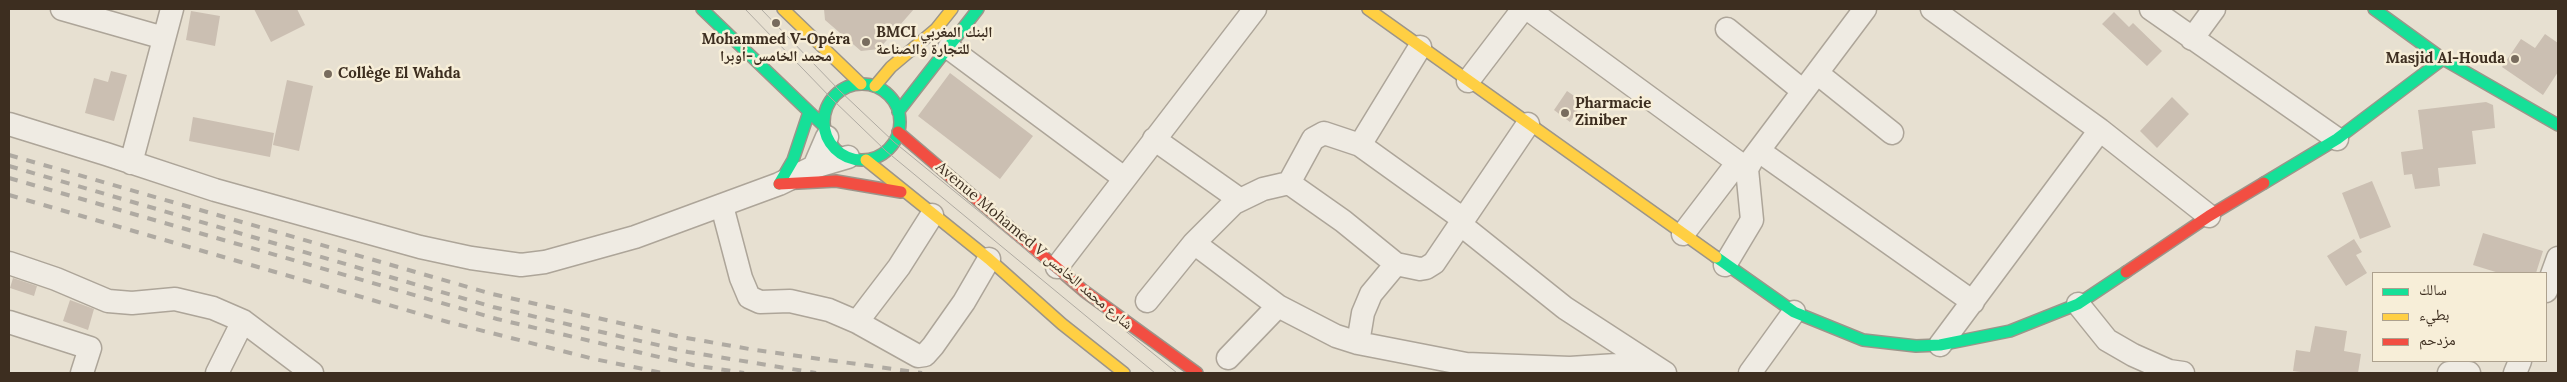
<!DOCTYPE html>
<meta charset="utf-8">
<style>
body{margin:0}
#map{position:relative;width:2567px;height:382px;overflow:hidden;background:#e7e0d1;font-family:Lora,"Noto Naskh Arabic",serif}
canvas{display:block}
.frame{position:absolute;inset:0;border:10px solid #3d2e20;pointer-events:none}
.legend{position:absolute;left:2372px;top:272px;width:175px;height:90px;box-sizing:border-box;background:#f7eed8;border:1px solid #ada18e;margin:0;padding:6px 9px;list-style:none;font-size:15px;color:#3d2e20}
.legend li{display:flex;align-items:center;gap:10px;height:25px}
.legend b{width:25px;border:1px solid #ada18e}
</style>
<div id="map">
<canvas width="2567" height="382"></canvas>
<div class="frame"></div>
<ul class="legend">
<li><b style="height:6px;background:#16e098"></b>سالك</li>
<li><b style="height:6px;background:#ffcf43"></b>بطيء</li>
<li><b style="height:6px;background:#f24e42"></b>مزدحم</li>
</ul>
</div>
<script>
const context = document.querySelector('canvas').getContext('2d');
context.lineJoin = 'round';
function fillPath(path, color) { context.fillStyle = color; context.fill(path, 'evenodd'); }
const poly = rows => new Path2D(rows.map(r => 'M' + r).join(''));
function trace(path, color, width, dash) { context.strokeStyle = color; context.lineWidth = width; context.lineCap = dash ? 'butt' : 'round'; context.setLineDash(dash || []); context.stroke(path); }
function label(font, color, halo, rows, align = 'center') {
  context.font = font + ' Lora,"Noto Naskh Arabic",serif'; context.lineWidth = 5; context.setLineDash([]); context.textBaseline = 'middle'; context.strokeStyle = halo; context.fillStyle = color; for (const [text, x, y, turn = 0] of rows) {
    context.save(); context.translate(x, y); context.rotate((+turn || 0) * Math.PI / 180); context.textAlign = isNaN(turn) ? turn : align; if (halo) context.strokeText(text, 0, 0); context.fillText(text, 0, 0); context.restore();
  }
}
fillPath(poly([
 [254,9,297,9,305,25,271,42],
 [824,9,914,9,879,49,861,51,825,20],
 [191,11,220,16,215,46,186,40],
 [2114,12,2129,27,2133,23,2162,51,2147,66,2102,24],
 [2545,34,2558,43,2558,72,2543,95,2502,67,2521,39,2535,48],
 [111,71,127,75,114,121,85,113,94,78,108,82],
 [950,73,1033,136,1000,179,918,116],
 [287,80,313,86,299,151,273,145],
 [1567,91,1583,102,1570,122,1554,110],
 [2172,97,2189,114,2157,148,2140,131],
 [2486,102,2493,105,2495,128,2472,131,2476,164,2438,168,2440,186,2415,189,2412,174,2404,175,2401,152,2423,149,2418,110],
 [193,117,274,133,270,157,189,141],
 [2372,181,2391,227,2360,239,2342,193],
 [2483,233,2543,251,2536,273,2499,273,2473,265],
 [2354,239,2362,252,2356,255,2367,273,2346,286,2327,256],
 [13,278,37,286,34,296,10,288],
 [70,300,94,309,88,330,63,321],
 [2315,326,2347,331,2344,351,2361,354,2358,373,2309,373,2293,371,2296,350,2310,352]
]), '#cbbfb2');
const street = poly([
 [62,9,164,38],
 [1528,9,1747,169],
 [1932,9,2100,130,2209,216],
 [2151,9,2337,139],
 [1727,29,1803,91],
 [2192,39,2214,9],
 [949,48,1124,178],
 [1817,73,1892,133],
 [1468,81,1523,9],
 [9,124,106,154,215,190,420,247,471,258,521,265,545,262,635,237,779,184,814,167,848,157],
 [1154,139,1239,199],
 [1360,145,1420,47],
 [1759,151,1973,302],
 [131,163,172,9],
 [814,167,827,137],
 [1289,183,1313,139,1324,133,1360,145,1463,219],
 [722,206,741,278,749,297,760,302,790,301,829,310,857,322,918,356,925,355,933,346,964,302,989,259],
 [1460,224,1565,308,1665,373],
 [1683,234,1738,162],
 [1194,243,1278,306,1336,336,1358,343,1466,364,1570,368,1648,363],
 [9,263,56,279,108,301,132,303,175,299,213,308,243,321,312,373],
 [1725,265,1752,220,1747,169,1753,158,1865,9],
 [1057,267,1255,9],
 [2546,291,2558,258],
 [1147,301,1194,243,1234,203,1263,189,1289,183,1343,221,1396,264],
 [2078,304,2107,340,2133,355,2169,371,2183,373],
 [9,322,90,348,82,373],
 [857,322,899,267,932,215],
 [1358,343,1363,313,1371,294,1396,264,1420,269,1426,268,1434,263,1528,124],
 [1940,345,2100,130],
 [1228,358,1278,306],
 [217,373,243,321],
 [1750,373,1794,312],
 [2449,373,2469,373],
 [2515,373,2520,361]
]);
const fast = poly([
 [702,9,824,126],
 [2374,9,2443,59,2558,125],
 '824 122a38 38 0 1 1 76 0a38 38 0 1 1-76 0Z',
 [898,112,978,9],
 [2264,183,2337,139,2443,59],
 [779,184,793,160,809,112],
 [1716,257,1794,312,1863,340,1916,346,1940,345,2010,331,2078,304,2126,272]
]);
const slow = poly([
 [783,9,861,84],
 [1368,9,1716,257],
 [875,86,891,67,936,29,952,9],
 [866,160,989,259,1062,324,1124,373]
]);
const jam = poly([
 [898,132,1084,291,1197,373],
 [779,184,836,181,901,192],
 [2126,272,2209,216,2264,183]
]);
trace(street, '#ada599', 25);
trace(fast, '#9c958a', 14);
trace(slow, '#9c958a', 14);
trace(jam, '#9c958a', 14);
trace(street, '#efebe3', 22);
trace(fast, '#16e098', 11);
trace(slow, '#ffcf43', 11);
trace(jam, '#f24e42', 11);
trace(poly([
 [745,9,832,99,886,151,1155,373],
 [761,9,840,91,894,142,1177,373]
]), '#afaaa2', 1);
trace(poly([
 [9,155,492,294,681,337,755,350,922,373],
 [9,166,493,307,688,352,816,373],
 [9,178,497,319,693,365,744,373],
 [9,195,448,322,594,359,663,373]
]), '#afaaa2', 4, [9, 9]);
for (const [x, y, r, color] of [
 [776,23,5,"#786c5e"],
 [866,42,5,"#786c5e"],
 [2515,59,5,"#786c5e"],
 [328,74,5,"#786c5e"],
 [1565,113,5,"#786c5e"]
]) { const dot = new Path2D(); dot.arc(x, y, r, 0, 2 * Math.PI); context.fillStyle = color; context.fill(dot); trace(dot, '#f7eed8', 2); }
label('bold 15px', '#3d2e20', '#f7eed8', [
 ["BMCI البنك المغربي",876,33],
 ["للتجارة والصناعة",876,50],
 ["Mohammed V-Opéra",776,40,"center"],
 ["محمد الخامس-أوبرا",776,57,"center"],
 ["Masjid Al-Houda",2505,59,"right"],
 ["Collège El Wahda",338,74],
 ["Pharmacie",1575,104],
 ["Ziniber",1575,121]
], 'left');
label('15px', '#3d2e20', '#f7eed8', [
 ["Avenue Mohamed V شارع محمد الخامس",1034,246,40]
]);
</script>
